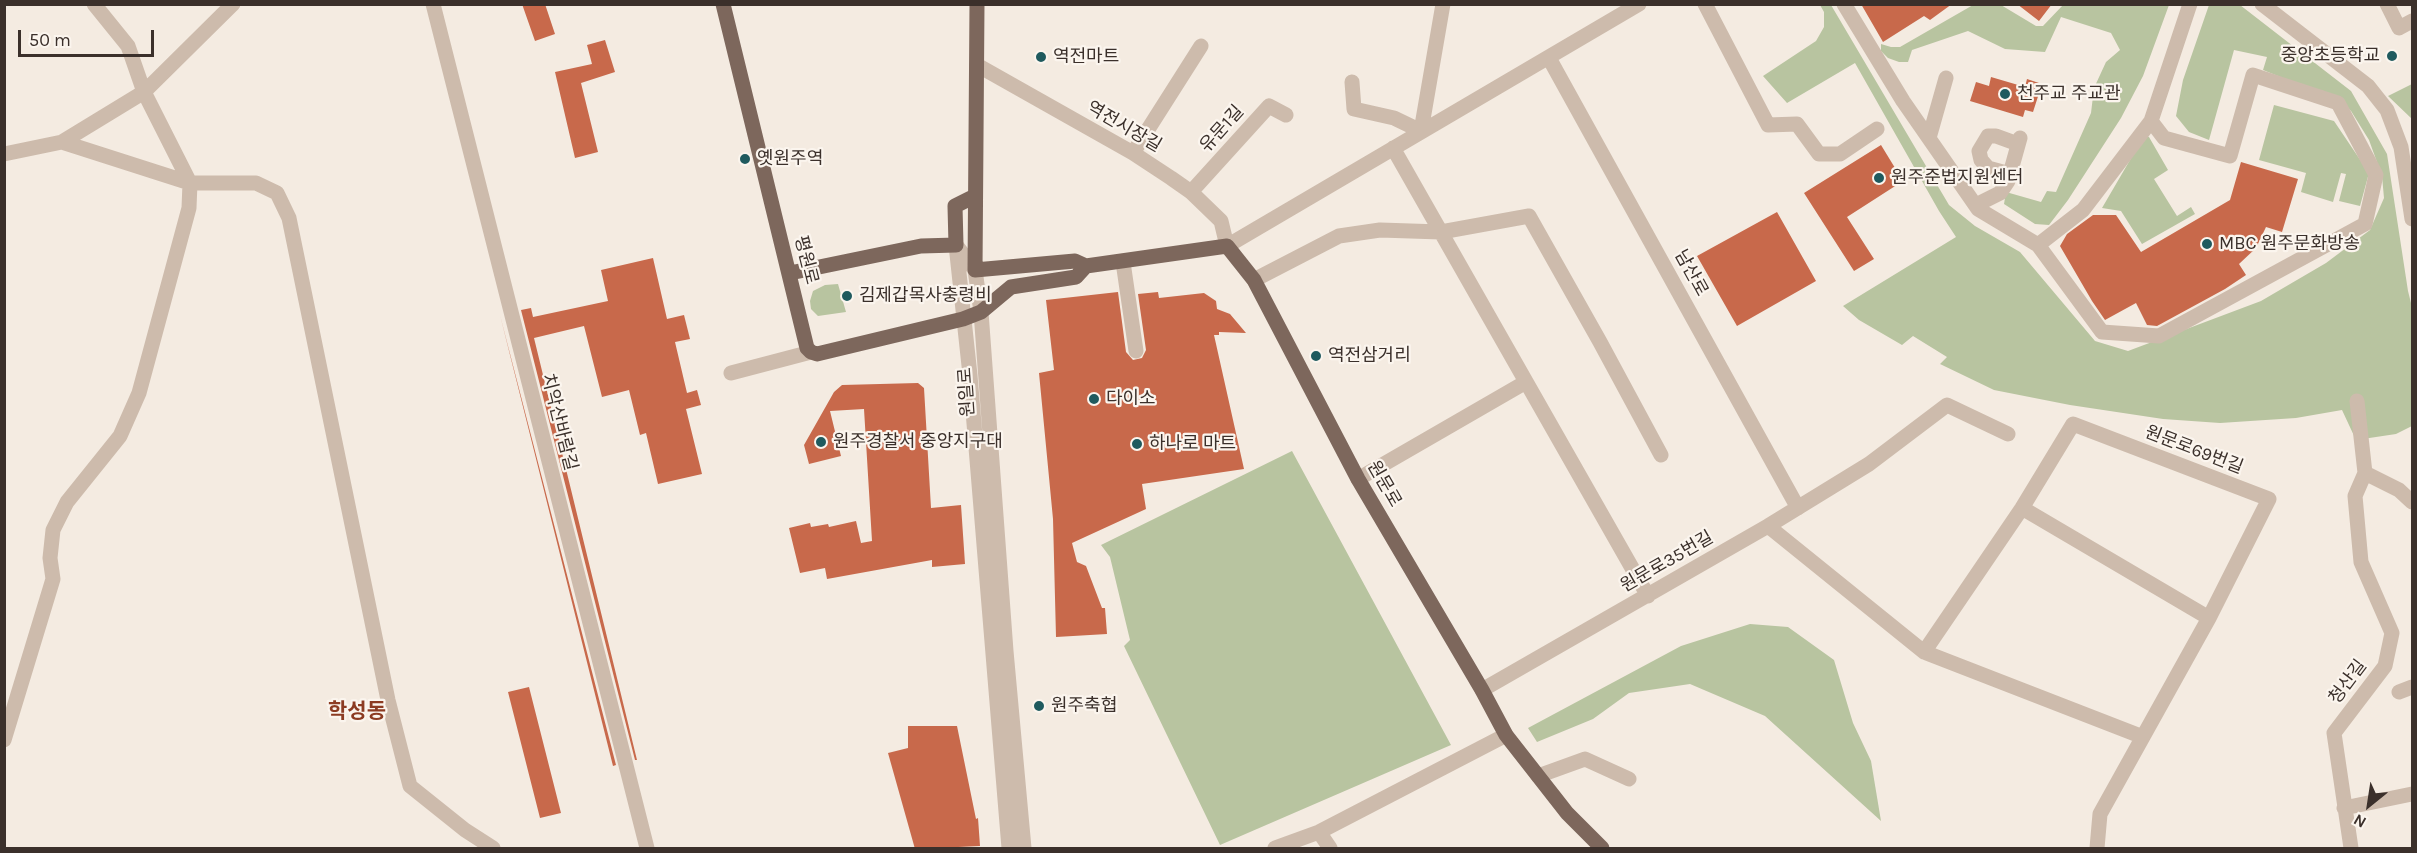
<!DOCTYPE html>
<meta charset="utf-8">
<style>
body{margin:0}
#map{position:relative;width:2417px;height:853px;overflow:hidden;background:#f4ebe1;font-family:Karla,sans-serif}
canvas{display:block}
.frame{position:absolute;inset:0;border:6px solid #3b302b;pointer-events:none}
.north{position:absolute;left:2339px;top:775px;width:60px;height:60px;-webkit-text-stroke:4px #fbf5ee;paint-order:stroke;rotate:210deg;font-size:16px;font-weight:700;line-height:24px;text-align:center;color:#3b302b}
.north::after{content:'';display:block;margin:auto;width:21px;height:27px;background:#3b302b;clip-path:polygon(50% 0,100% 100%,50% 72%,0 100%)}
.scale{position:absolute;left:18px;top:30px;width:136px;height:27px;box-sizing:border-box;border:3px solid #3b302b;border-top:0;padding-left:8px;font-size:18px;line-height:21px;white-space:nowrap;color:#3b302b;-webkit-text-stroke:4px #fbf5ee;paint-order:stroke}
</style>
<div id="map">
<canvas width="2417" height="853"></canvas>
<div class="frame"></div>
<div class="north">N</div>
<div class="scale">50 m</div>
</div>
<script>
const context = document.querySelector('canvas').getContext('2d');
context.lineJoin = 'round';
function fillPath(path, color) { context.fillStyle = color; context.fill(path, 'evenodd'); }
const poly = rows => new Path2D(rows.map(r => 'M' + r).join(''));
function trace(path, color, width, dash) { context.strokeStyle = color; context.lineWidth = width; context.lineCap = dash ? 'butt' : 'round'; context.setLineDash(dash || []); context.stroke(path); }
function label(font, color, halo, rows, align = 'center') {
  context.font = font + ' Karla,"Noto Sans KR",sans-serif'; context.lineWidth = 4.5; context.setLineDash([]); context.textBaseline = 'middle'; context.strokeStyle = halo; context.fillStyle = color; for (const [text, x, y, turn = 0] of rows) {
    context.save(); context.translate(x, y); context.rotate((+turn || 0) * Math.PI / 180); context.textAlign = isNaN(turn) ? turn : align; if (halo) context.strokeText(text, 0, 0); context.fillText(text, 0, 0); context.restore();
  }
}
fillPath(poly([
 [1820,5,1831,5,1949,205,1975,226,2020,252,2095,341,2128,351,2261,301,2326,263,2370,230,2384,198,2382,176,2369,140,2351,111,2342,102,2263,70,2267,57,2234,50,2209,140,2189,132,2176,116,2183,80,2209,5,2240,5,2351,91,2387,154,2408,291,2412,307,2412,426,2396,434,2356,440,2342,410,2296,418,2220,423,2163,419,2070,405,1994,390,1940,364,1947,357,1913,336,1902,345,1859,320,1843,306,1956,237,1939,211,1855,63,1787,103,1763,76,1816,41,1824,27,1824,12],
 [1973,5,2001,5,2036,26,2043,26,2063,5,2169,5,2143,76,2121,118,2068,200,2049,225,2035,224,2004,204,2006,192,2041,202,2047,191,2056,192,2091,113,2094,88,2106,62,2120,50,2111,33,2061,17,2045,52,2005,49,1968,31,1912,50,1908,62,1899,62,1888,58,1881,51,1881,44,1891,47,1900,47],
 [2412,84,2412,119,2388,96],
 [2274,105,2334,121,2369,173,2360,206,2339,201,2346,174,2341,173,2333,202,2301,192,2306,173,2259,160],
 [2144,136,2149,137,2168,170,2154,179,2177,216,2191,207,2195,214,2142,244,2121,211,2102,208],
 [838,284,846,312,818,316,811,309,810,301,813,291,825,285],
 [1292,451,1451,745,1220,845,1124,646,1130,640,1110,557,1101,545],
 [1750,624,1788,627,1834,660,1853,723,1871,761,1881,821,1765,716,1690,684,1629,693,1593,719,1537,742,1528,728,1681,646]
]), '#b8c4a0');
fillPath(poly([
 [522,4,545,4,555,34,535,41],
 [1861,4,1952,4,1930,20,1924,16,1883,42],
 [2017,4,2052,4,2039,21],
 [605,40,615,72,581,83,598,152,575,158,555,72,592,64,587,45],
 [1991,77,2025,87,2027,79,2042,84,2033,112,2025,110,2023,117,1970,101,1976,82,1989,86],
 [1881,145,1903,181,1847,217,1874,259,1854,271,1804,193],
 [2241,162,2298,179,2282,232,2266,227,2256,248,2239,264,2246,275,2225,289,2157,326,2147,325,2136,303,2105,320,2092,301,2060,246,2067,234,2093,215,2116,215,2141,252,2230,200],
 [1777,212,1816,281,1737,326,1697,256],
 [653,258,667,319,684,315,690,339,675,342,687,393,697,390,701,405,686,409,702,474,658,484,646,433,640,435,629,390,602,397,584,326,534,338,637,760,635,760,521,310,531,308,533,317,608,301,601,270],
 [1118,292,1126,352,1133,360,1142,358,1146,350,1138,294,1158,292,1159,298,1204,293,1216,301,1217,309,1230,314,1246,333,1219,332,1219,335,1214,335,1244,469,1142,484,1146,509,1072,543,1077,562,1086,566,1102,608,1105,608,1107,634,1056,637,1053,519,1039,373,1054,370,1046,300],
 [500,315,616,765,613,766],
 [918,383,924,388,931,508,961,505,965,564,932,567,932,560,827,579,825,568,800,573,789,528,810,523,811,527,828,524,829,527,856,521,861,543,872,541,864,409,830,411,841,456,809,464,804,445,834,392,842,385],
 [529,687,561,813,540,818,508,692],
 [908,726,957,726,976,819,978,818,980,846,915,849,888,753,908,748]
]), '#c8694b');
trace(poly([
 [433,4,647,848],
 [1705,4,1768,125,1797,124,1819,154,1840,154,1877,129],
 [1844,4,1903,101,1978,209,2038,245,2102,332,2159,336,2365,224,2376,175,2338,103,2253,75,2230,156,2164,138,2151,121],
 [2262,4,2368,86,2387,110,2401,147,2412,219],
 [2387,4,2399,28,2412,21],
 [1549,58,1798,508],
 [977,65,1133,153,1171,178,1191,192,1221,221,1227,246,1639,4],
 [1352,82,1354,109,1394,118,1421,131,1443,4],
 [1929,138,1946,78],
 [62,142,190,183,256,183,277,193,289,218,388,700,410,786,465,830,493,848],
 [1393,148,1648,596],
 [1133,153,1201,46],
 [4,154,62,142,144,92,233,4],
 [2010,174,1988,168,1981,160,1979,151,1988,136,1996,136,2018,144],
 [1191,192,1269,106,1286,115],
 [1976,205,2000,193,2008,181,2020,138],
 [956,245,975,270,981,312,1006,651,1024,848],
 [956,245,970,375,1009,848],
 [2038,245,2083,210,2151,121,2190,4],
 [1123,262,1136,351],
 [1254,280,1339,236,1380,230,1441,232,1529,216,1600,342,1661,455],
 [731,373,811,352],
 [2365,473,2399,490,2412,502],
 [1358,479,1526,382],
 [2022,508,2209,618],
 [1768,526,1924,652,2143,737],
 [1924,652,2022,508,2073,424,2269,499,2209,618,2100,814,2097,848],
 [1482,690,1768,526,1869,464,1947,405,2008,434],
 [2399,692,2412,687],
 [4,740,53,579,50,558,53,530,67,502,120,436,139,393,189,208,190,183,144,92,128,46,94,4],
 [1538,776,1585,759,1629,779],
 [2344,808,2412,794],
 [1319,832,1330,848],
 [1275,848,1319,832,1506,735],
 [2351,848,2334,733,2385,666,2392,633,2361,562,2355,496,2365,473,2357,401]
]), '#cdbbac', 15);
trace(poly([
 [723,4,807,348,811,352,817,354,963,319,981,312,1011,287,1076,277,1086,266],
 [977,4,975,270,1075,261,1086,266,1227,246,1254,280,1358,479,1482,690,1506,735,1567,813,1602,848],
 [790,273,921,246,956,245,955,206,975,196]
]), '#7d675c', 15);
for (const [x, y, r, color] of [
 [2392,56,6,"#1f5a5e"],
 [1041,57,6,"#1f5a5e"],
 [2005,94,6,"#1f5a5e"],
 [745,159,6,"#1f5a5e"],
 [1879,178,6,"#1f5a5e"],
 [2207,244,6,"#1f5a5e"],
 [847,296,6,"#1f5a5e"],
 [1316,356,6,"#1f5a5e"],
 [1094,399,6,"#1f5a5e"],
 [821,442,6,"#1f5a5e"],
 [1137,444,6,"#1f5a5e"],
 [1039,706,6,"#1f5a5e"]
]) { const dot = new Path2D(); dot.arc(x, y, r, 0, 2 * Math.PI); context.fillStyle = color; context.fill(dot); trace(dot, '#fbf5ee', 2); }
label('18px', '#3b302b', '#fbf5ee', [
 ["중앙초등학교",2380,56,"right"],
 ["역전마트",1053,57],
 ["천주교 주교관",2017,94],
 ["옛원주역",757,159],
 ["원주준법지원센터",1891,178],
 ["MBC 원주문화방송",2219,244],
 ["김제갑목사충령비",859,296],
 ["역전삼거리",1328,356],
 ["다이소",1106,399],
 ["원주경찰서 중앙지구대",833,442],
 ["하나로 마트",1149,444],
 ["원주축협",1051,706]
], 'left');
label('18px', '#3b302b', '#fbf5ee', [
 ["역전시장길",1124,127,30],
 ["유문1길",1222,129,-48],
 ["평원로",806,260,76],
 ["남산로",1691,273,61],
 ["원일로",967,392,-94],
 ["치악산바람길",559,422,76],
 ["원문로69번길",2194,450,21],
 ["원문로",1384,484,60],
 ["원문로35번길",1667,562,-30],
 ["청산길",2348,682,-53]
]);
label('bold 21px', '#8c3b22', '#fbf5ee', [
 ["학성동",357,712]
]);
</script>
